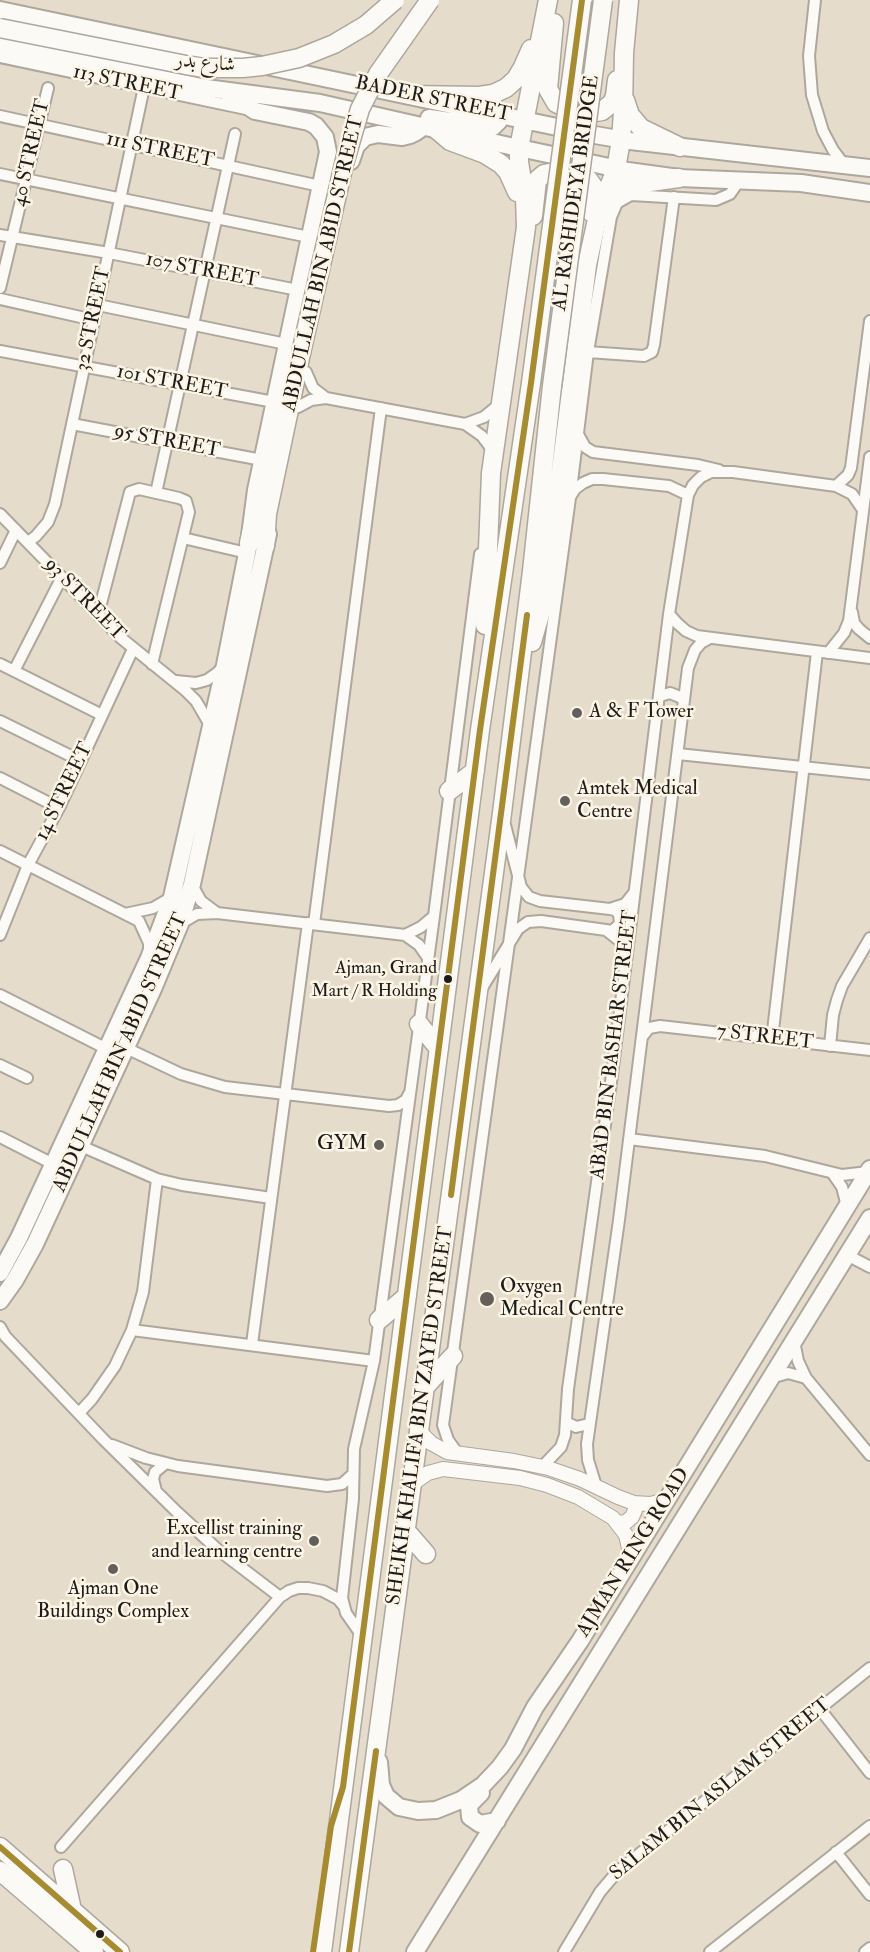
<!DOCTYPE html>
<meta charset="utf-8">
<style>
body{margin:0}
canvas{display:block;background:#e6dccc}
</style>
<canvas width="870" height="1952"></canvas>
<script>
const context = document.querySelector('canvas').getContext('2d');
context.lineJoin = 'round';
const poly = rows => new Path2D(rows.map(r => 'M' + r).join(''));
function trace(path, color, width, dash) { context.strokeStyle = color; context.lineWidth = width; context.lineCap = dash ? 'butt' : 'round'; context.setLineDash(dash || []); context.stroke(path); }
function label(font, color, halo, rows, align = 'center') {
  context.font = font + ' "IM FELL Double Pica",Amiri,serif'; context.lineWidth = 5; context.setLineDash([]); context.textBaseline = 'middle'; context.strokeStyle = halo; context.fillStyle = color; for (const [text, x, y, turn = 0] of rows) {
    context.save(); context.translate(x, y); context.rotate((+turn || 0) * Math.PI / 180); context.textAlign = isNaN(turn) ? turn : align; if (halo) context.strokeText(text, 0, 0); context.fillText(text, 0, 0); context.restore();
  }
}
const minor = poly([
 [815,0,809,56,812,95,823,131,833,150,845,166],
 [0,57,246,109],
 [0,116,320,186],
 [0,174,309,237],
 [0,235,109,253,298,290],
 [0,288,48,88],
 [0,299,94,320],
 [98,305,286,344],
 [0,351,274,402],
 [588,352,644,356,652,352,654,345,674,197],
 [306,372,313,388,326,398],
 [298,407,311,400,326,398,465,424,482,436,494,452],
 [72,424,262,460],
 [465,424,484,417,500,404],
 [578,434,585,447,593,452,698,465,719,470],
 [836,486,848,475,851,468,870,321],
 [156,493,235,134],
 [570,497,575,489,583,483,592,479,603,479,669,486,688,495],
 [0,514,121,638,185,690,196,701,210,725],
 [183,538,247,553],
 [28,542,36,536,48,522,55,504,144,87],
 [0,563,16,530],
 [852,612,854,623,859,629,870,638],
 [669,614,677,623,686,631,697,636,870,658],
 [98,615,130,492,139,489,179,498,186,501,189,512,152,664],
 [828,653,844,633,849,621,870,457],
 [0,664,102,715],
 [14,671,62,577],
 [176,681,196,683,207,680,217,673,224,666],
 [660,696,670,693,680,697,684,701],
 [0,721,81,761],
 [678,754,870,774],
 [0,778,59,808],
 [505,825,521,887,529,897,540,901,610,909,625,904,633,894],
 [0,851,139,921,149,943,149,952],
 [192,885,201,901,217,913],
 [125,914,153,908,172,897],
 [180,924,197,914,217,913,405,935,419,945,428,958],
 [314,924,381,408],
 [606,930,612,931,620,924,619,914,615,910,610,909],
 [0,935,28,865,59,808,133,649],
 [405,935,421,927,434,916],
 [482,988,518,929,528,922,541,921,606,930,620,941,625,953],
 [0,995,107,1049],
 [642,1037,649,1028,660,1026,870,1050],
 [772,1039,817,652],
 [830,1046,833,1015,837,1000,842,986,870,938],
 [126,1048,181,1074,225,1087,389,1106,398,1105,406,1100,409,1094],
 [0,1065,27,1078],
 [0,1137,53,1164],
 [629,1139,765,1156,842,1175,868,1172],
 [81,1146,157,1179,182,1185,271,1198],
 [833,1174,842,1187,847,1206],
 [847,1255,870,1267],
 [0,1327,5,1336,103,1439,178,1513,217,1549,280,1597],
 [132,1330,374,1361],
 [794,1341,798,1361,806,1378,870,1455],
 [252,1344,308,923],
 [771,1378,788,1373,806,1378],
 [79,1413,92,1399,115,1366,132,1330,143,1292,157,1179],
 [566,1422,576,1427,589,1424],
 [112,1445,146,1458,178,1466,327,1486,342,1484,352,1475],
 [458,1454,448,1440,443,1425,570,498,588,352,611,217,617,203,631,195,716,200,730,194,739,181],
 [542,1467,561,1447,565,1435,568,1389,612,1075,669,614,688,495,693,485,701,477,711,472,733,472,836,486,852,494,863,510],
 [596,1486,588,1460,587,1444,619,1220,688,668,695,650,701,643,710,638],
 [156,1491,153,1479,155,1472,166,1463],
 [362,1636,346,1613,342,1598,353,1499,354,1449,374,1361,434,916,480,554],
 [820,1709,870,1773],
 [61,1847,280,1597,289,1591,298,1588,308,1588,323,1591,338,1599,343,1605],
 [836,1852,870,1895],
 [564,1952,600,1892,617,1872,870,1668],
 [710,1952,870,1826],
 [865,1952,870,1948]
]);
const tertiary = poly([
 [419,1431,431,1443,447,1452,514,1461,548,1468,580,1479,618,1497,634,1503,650,1504,667,1500],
 [412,1484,428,1473,443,1469,520,1478,547,1485,578,1497,613,1518,626,1535,631,1557],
 [618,1523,626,1522,632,1517,635,1510,634,1503]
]);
const secondary = poly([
 [0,10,595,135,630,141,870,168],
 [0,44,206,88,320,103,505,145,628,171,679,178,801,183,870,193],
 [429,118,493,127,499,121,498,115,496,113],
 [351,161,356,146,365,137,378,134,402,137,410,135,416,132,423,127],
 [0,1273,19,1238,149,958,172,897,225,665,249,543,256,490,328,152,325,137,316,126,309,122,255,111,225,91],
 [0,1301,15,1280,35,1244,153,989,180,924,192,884,268,534],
 [379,1762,381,1785,386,1796,399,1807,418,1811,436,1810,461,1800,483,1785,500,1767,513,1749,535,1707,580,1641,870,1169],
 [481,1793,469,1805,470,1817,480,1824,497,1821],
 [415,1952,870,1218]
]);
const primary = poly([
 [554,23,548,89,556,103,570,110,596,112,602,111,612,103,615,96,617,80],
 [409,95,479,96,493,94,506,88,516,79,523,67,531,49],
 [625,100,630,115,641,128,680,147],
 [437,130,450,141,485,154,501,164,508,172,517,192],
 [606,203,615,191,628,185,679,178],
 [533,216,537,180,544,174,549,173,588,179,595,189,591,212],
 [249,543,258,502],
 [265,546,267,514,301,353],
 [485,625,491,473,526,227,525,199,519,162,519,148,548,0],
 [532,642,541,611,548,574,587,265,598,215,616,169,621,140,623,112,624,53,629,0],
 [449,791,475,771],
 [419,1024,439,1049],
 [379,1320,407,1296],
 [425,1387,453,1356],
 [406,1531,426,1554],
 [0,1847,120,1952],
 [63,1869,72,1910],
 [0,1871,94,1952],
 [322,1952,480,730,531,383],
 [349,1952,502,813,532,571,552,386]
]);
trace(minor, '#ada79d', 14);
trace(tertiary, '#ada79d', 16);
trace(secondary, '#ada79d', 20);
trace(primary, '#ada79d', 21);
trace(minor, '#fbfaf7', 10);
trace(tertiary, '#fbfaf7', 14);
trace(secondary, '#fbfaf7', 16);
trace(primary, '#fbfaf7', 18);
const primaryBridge = poly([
 [0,28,186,65,205,68,243,68,262,66,299,58,334,44,366,25,395,0],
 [301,353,344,164,360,109,378,74,430,0],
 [531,383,582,0],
 [552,386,603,0]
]);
trace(primaryBridge, '#ada79d', 21, []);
trace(primaryBridge, '#fbfaf7', 18);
trace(poly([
 [451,1195,527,615],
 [0,1847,120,1952],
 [313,1952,331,1826,343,1787,480,730,531,383,582,0],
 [349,1952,376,1751]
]), '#a78b30', 6);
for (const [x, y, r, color] of [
 [577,713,6,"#635f5a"],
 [565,801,6,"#635f5a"],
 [448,979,5,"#1c1c1c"],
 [379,1145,6,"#635f5a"],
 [487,1299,8,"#635f5a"],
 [314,1541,6,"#635f5a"],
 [113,1569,6,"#635f5a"],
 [100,1934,5,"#1c1c1c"]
]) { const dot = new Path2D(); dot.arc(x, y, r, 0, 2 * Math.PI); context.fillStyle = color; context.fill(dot); trace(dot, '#fcf5e5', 2); }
label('18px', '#1c1c1c', '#fcf5e5', [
 ["Ajman, Grand",437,969],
 ["Mart / R Holding",437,992]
], 'right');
label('20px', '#1c1c1c', '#fcf5e5', [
 ["شارع بدر",205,64,5],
 ["113 STREET",127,84,12],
 ["BADER STREET",433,100,12],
 ["111 STREET",160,151,12],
 ["40 STREET",32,153,-77],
 ["AL RASHIDEYA BRIDGE",577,193,-82],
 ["ABDULLAH BIN ABID STREET",324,264,-77],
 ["107 STREET",202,271,11],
 ["32 STREET",94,319,-78],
 ["101 STREET",172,383,11],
 ["95 STREET",167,442,11],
 ["93 STREET",84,600,46],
 ["14 STREET",65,792,-64],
 ["7 STREET",765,1038,7],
 ["ABAD BIN BASHAR STREET",615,1045,-83],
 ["ABDULLAH BIN ABID STREET",121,1053,-66],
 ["SHEIKH KHALIFA BIN ZAYED STREET",421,1416,-82],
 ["AJMAN RING ROAD",634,1553,-58],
 ["SALAM BIN ASLAM STREET",721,1790,-39]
]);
label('20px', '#1c1c1c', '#fcf5e5', [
 ["A & F Tower",589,713],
 ["Amtek Medical",577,790],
 ["Centre",577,813],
 ["GYM",367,1145,"right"],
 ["Oxygen",500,1288],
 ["Medical Centre",500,1311],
 ["Excellist training",302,1530,"right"],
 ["and learning centre",302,1553,"right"],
 ["Ajman One",113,1590,"center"],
 ["Buildings Complex",113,1613,"center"]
], 'left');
</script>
